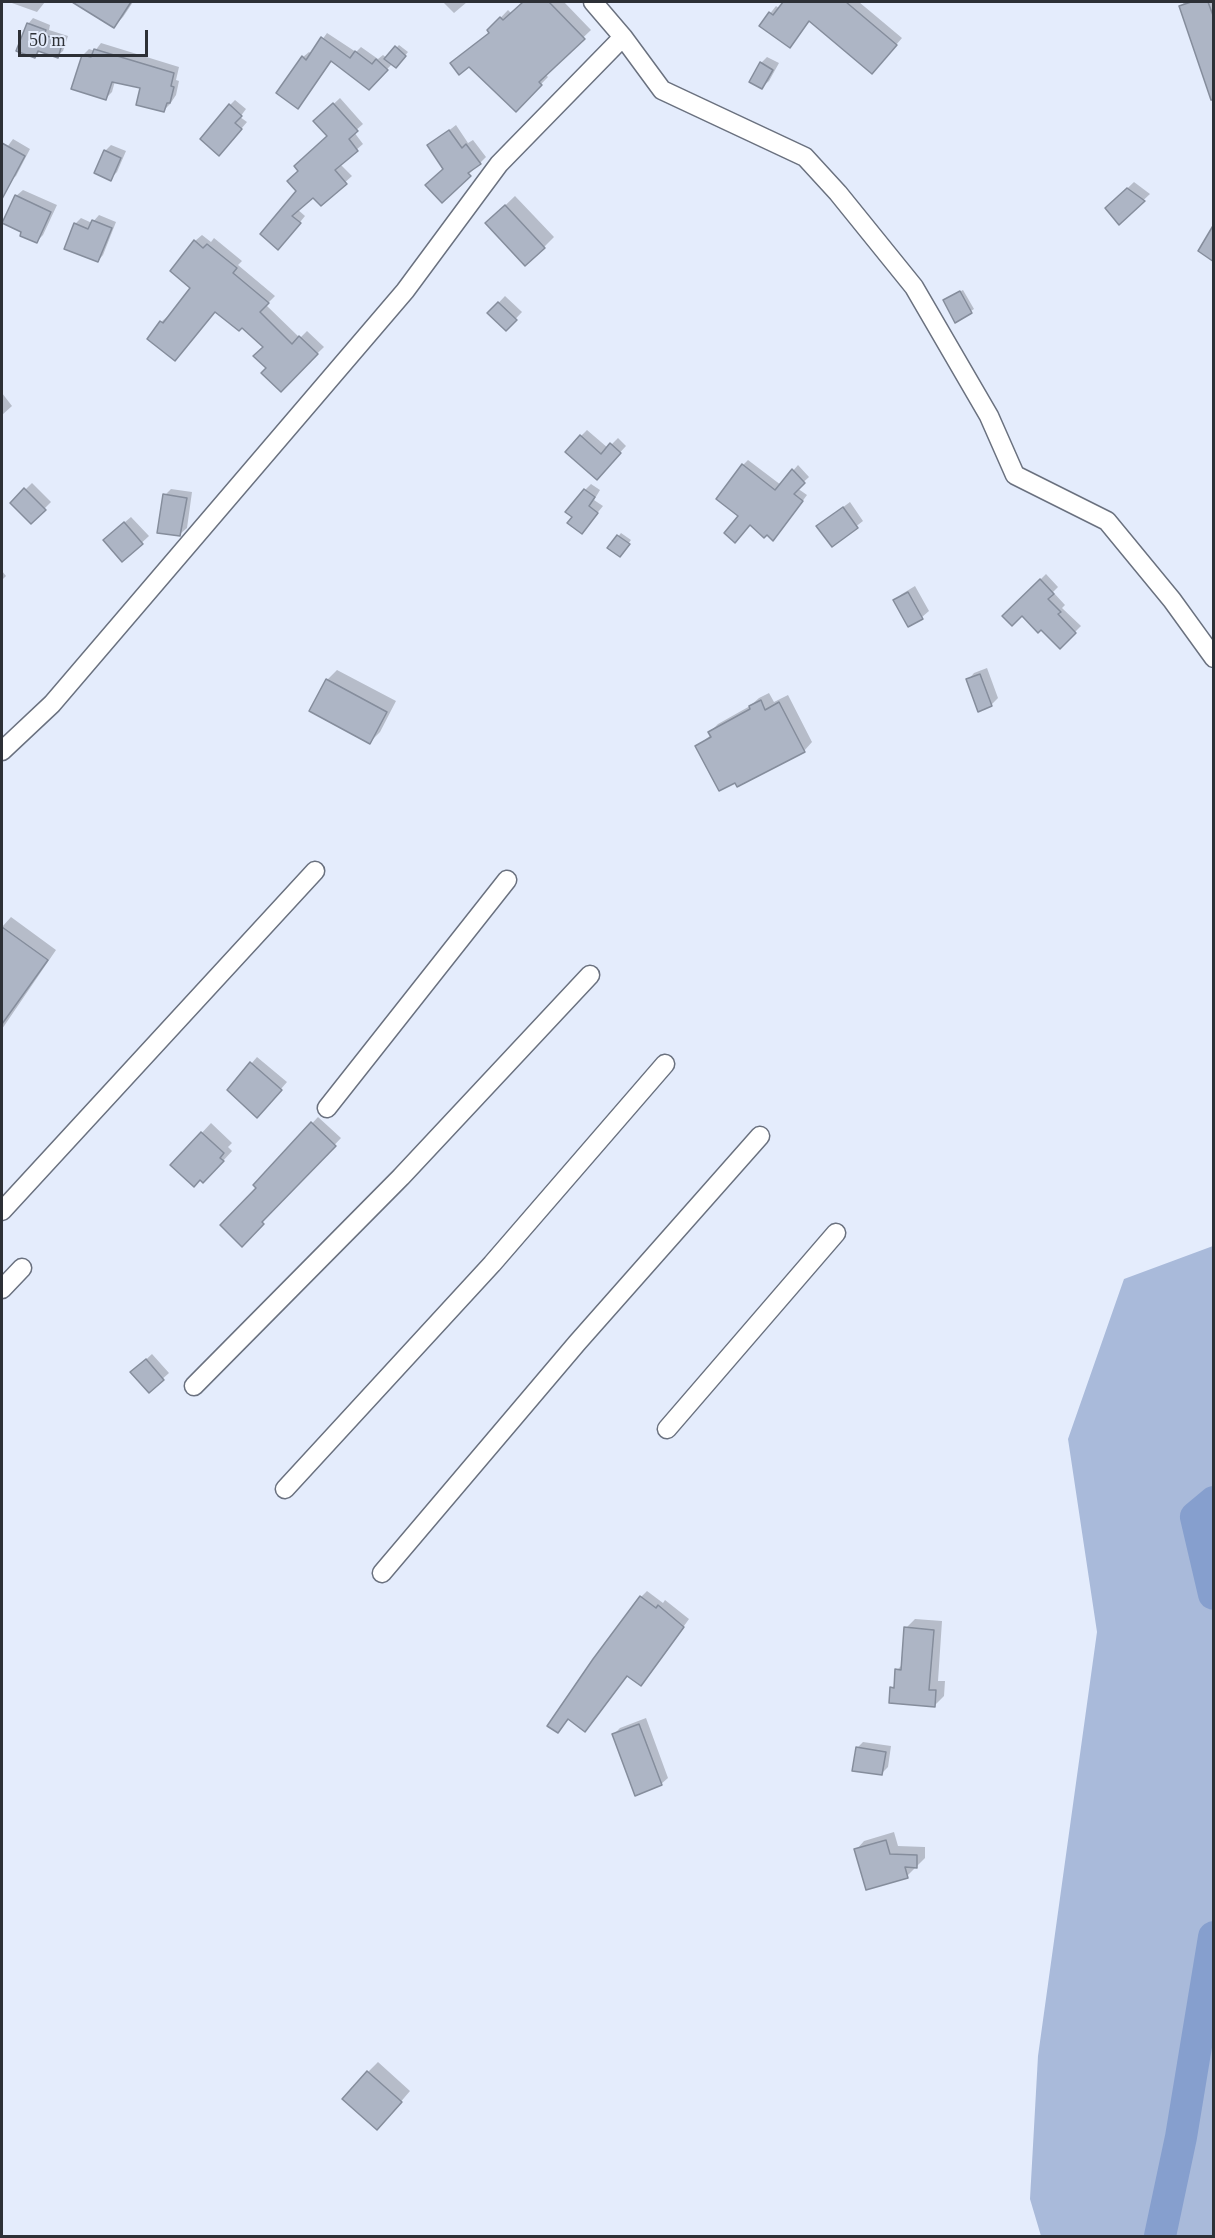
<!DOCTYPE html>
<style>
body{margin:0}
#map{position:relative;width:1215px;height:2238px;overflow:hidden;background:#e4ecfc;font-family:"Times New Roman",serif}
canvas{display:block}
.frame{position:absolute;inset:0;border:3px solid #2d3036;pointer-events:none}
.scale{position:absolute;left:18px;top:30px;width:130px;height:27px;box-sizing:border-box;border:3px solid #2d3036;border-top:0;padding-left:8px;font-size:18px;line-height:21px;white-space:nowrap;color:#2d3036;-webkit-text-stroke:4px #e4ecfc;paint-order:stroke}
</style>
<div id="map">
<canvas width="1215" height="2238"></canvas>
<div class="frame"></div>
<div class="scale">50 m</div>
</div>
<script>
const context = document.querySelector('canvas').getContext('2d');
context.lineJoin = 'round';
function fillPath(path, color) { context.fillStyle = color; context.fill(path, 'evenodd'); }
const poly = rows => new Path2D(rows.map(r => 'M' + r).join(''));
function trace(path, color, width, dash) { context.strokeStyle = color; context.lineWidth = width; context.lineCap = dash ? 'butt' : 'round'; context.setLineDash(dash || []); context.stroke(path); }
fillPath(poly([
 [1213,1246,1213,2236,1041,2236,1030,2199,1038,2056,1097,1632,1068,1439,1124,1279]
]), '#a9bada');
fillPath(poly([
 [9,2,45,2,37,12],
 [86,2,133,2,123,17,114,26,82,7],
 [443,2,467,2,454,13],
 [524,2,564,2,591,30,545,74,548,77,516,110,469,65,452,63,490,32,489,30,508,10,512,14],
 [785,2,859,2,902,38,878,66,810,20,790,46,761,25,776,6,780,9],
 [1185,2,1214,2,1214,87,1180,6],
 [33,18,50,25,49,30,68,36,63,51,57,56,41,51,35,56,28,24],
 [327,33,356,52,361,47,378,59,383,55,387,58,399,45,408,52,396,66,392,64,369,88,332,60,303,101,303,57,309,52,312,54],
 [101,43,179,67,176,80,179,81,176,95,170,104,164,110,142,87,115,81,112,92,106,98,83,55,89,49,95,51],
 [767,57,779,63,769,81,762,87,761,63],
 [340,98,363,124,354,132,363,144,340,164,352,176,321,204,313,195,297,209,305,216,284,242,298,191,300,171,328,135,322,115],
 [235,100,246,109,240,117,247,122,225,148,230,105],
 [456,125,468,143,473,140,486,157,442,201,445,169,429,146],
 [13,139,30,149,16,176,9,182,2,178,2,154],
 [111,145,126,151,117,172,110,179,105,151],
 [1134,182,1150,194,1119,223,1107,208],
 [23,190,57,205,43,235,36,242,16,196],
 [515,196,554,237,544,247,487,223],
 [99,215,116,222,103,255,98,261,75,224,81,218,92,223],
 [202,235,211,242,214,238,242,261,238,265,275,296,266,305,300,338,307,331,324,347,281,389,268,368,264,347,242,326,216,310,182,352,161,322,168,316,170,317,192,287,195,241],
 [963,290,974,309,955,321,944,300],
 [505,296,522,312,506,329,489,313],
 [2,393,12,406,2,415],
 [587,430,608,448,618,438,626,446,603,471,581,436],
 [748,460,781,485,798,465,809,477,797,488,807,495,778,534,740,516,743,465],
 [32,483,51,502,31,522,12,503],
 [591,484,600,490,594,500,603,506,582,532,585,490],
 [171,489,192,492,187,528,180,534,165,495],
 [850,502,863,521,832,545,818,526],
 [131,517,149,536,123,560,112,533],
 [621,533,631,540,622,552,610,547],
 [2,571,6,576,2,580],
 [1046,574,1058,587,1053,592,1065,605,1062,608,1081,626,1060,647,1041,628,1022,614,1004,616],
 [915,586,929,611,922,617,909,625,895,600,902,594],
 [987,668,998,698,991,705,968,680,974,673],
 [337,670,396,701,380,732,370,742,327,680],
 [769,693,774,702,788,695,812,742,804,751,697,746,711,735,710,732,718,724,750,706,759,698],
 [11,917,56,950,2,1029,2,927],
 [257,1057,287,1082,263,1110,251,1064],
 [318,1117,341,1138,242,1244,258,1188,255,1185],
 [211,1123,232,1143,228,1147,232,1151,213,1172,172,1165],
 [152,1354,169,1373,149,1391,138,1367],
 [647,1591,663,1603,665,1600,689,1619,647,1677,628,1674,569,1718,558,1731,641,1597],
 [915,1619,942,1621,938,1681,945,1681,944,1696,935,1705,892,1688,896,1684,897,1670,903,1664,906,1628],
 [646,1718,668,1778,661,1784,614,1734,620,1728],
 [863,1742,891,1746,888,1767,881,1774,857,1748],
 [894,1832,898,1846,925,1847,925,1858,907,1876,856,1850,864,1841],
 [378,2062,410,2091,387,2118,368,2072]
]), '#0003');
trace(poly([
 [1214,1502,1196,1517,1214,1594],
 [1160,2236,1181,2137,1214,1937]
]), '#869fce', 32);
const building = poly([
 [72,2,131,2,114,28,72,2],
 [523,2,549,2,585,39,539,82,542,85,516,112,469,67,459,75,450,63,489,33,487,30,500,17,503,20,523,2],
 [783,2,846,2,897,45,872,74,809,21,790,48,759,26,769,12,773,15,783,2],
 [1191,2,1208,2,1214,18,1214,100,1211,100,1179,6,1191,2],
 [27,23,46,30,44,35,63,41,58,58,38,51,35,58,16,51,27,23],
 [321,37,350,58,355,51,372,64,376,59,388,70,369,90,331,61,298,109,276,93,302,56,306,60,321,37],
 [395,46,406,56,396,68,384,59,395,46],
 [94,49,174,73,171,86,174,87,170,103,167,103,164,112,136,105,140,88,112,82,106,100,71,89,82,55,91,57,94,49],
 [760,62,773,70,762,89,749,82,760,62],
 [333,103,358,131,349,139,358,151,335,170,347,184,321,206,313,198,292,216,301,223,278,250,260,234,296,191,287,181,298,171,294,166,327,136,313,121,333,103],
 [229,104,242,116,235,123,242,129,219,156,200,139,229,104],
 [449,130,462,148,466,144,481,164,468,173,471,176,442,203,425,185,443,169,427,145,449,130],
 [2,143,25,156,2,199,2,143],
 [104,150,121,158,111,181,94,173,104,150],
 [1127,188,1145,201,1119,225,1105,208,1127,188],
 [15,195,51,212,37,243,20,236,21,232,2,223,15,195],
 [505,205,545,248,525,266,485,223,505,205],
 [92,220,112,228,98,262,64,249,74,223,88,229,92,220],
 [1214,224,1214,262,1198,251,1214,224],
 [194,240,203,248,207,244,237,268,233,273,269,303,260,312,292,344,299,336,318,354,281,392,261,373,266,368,253,356,263,347,242,328,239,331,215,312,175,361,147,339,160,321,163,323,190,288,170,271,194,240],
 [960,291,972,313,955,323,943,300,960,291],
 [498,302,517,320,506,331,487,313,498,302],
 [580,435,601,454,610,443,621,453,597,480,565,452,580,435],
 [742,464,775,490,792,469,805,483,794,494,803,501,773,541,767,535,764,538,750,525,735,543,724,533,738,516,716,499,742,464],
 [24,488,46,510,31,524,10,503,24,488],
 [584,489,595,497,589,506,598,513,582,534,567,523,572,517,565,512,584,489],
 [163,494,187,498,180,536,157,533,163,494],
 [843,507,858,528,832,547,816,526,843,507],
 [124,522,143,544,122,562,103,540,124,522],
 [617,535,630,544,620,557,607,548,617,535],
 [1040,579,1054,594,1048,599,1061,612,1058,614,1076,633,1060,649,1041,630,1038,633,1022,616,1012,626,1002,616,1040,579],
 [908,592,923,619,908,627,893,600,908,592],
 [980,674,992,706,978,712,966,679,980,674],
 [326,679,387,712,370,744,309,711,326,679],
 [761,700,765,710,779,702,805,752,737,787,735,783,719,791,695,746,711,737,708,732,750,709,749,706,761,700],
 [2,927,48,960,2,1024,2,927],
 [250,1062,282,1090,257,1118,227,1090,250,1062],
 [311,1122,336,1146,262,1222,264,1224,242,1247,220,1225,256,1188,253,1185,311,1122],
 [201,1132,224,1153,220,1158,224,1161,203,1183,200,1180,194,1187,170,1165,201,1132],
 [146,1359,164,1380,149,1393,130,1372,146,1359],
 [640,1596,656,1608,658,1605,684,1627,641,1686,627,1676,585,1732,568,1719,558,1733,547,1726,593,1659,640,1596],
 [904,1627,934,1630,929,1690,936,1690,935,1707,889,1703,890,1687,894,1688,895,1669,901,1670,904,1627],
 [639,1724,662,1785,635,1796,612,1734,639,1724],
 [856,1747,886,1752,882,1775,852,1771,856,1747],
 [886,1840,890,1854,917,1855,917,1868,905,1867,908,1878,866,1890,854,1849,886,1840],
 [367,2071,402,2102,377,2130,342,2099,367,2071]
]);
fillPath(building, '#adb5c5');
trace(building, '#858d9c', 1.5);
const minor = poly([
 [593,2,623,37,662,90,805,157,838,193,914,287,989,416,1015,475,1107,521,1172,600,1214,658],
 [2,751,52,704,405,291,499,164,623,37],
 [327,1108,507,880],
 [2,1211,315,871],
 [2,1289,22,1268],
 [194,1386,401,1177,590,975],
 [667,1429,836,1233],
 [285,1489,492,1264,665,1064],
 [382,1573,577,1343,760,1136]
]);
trace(minor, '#6a717f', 21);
trace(minor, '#fff', 18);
</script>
